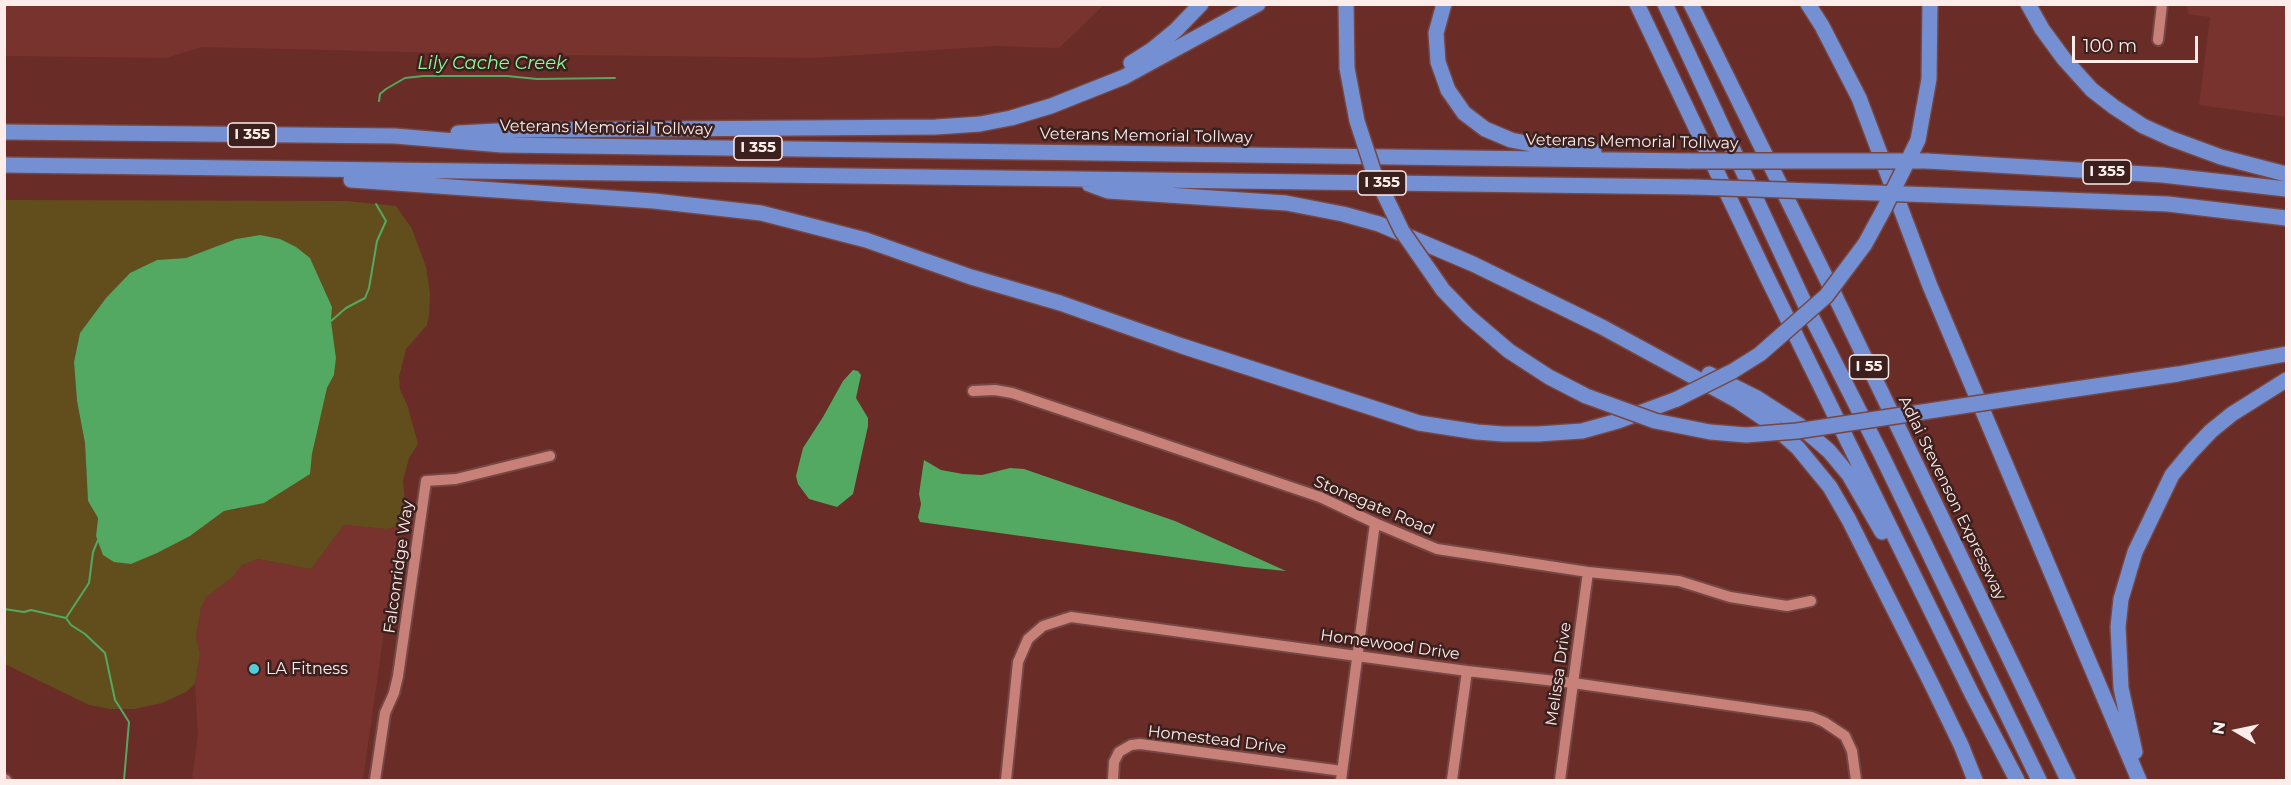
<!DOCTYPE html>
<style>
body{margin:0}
#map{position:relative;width:2291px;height:785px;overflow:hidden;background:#692c27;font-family:Montserrat,sans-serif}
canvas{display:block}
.frame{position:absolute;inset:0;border:6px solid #fcecea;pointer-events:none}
.north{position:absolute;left:2207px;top:701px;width:60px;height:60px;-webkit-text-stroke:4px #3c201d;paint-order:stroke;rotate:279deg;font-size:16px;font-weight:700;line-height:24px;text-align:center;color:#fcecea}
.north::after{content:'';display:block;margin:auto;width:21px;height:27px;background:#fcecea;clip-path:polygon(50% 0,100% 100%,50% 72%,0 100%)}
.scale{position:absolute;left:2072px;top:36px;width:126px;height:27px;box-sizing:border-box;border:3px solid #fcecea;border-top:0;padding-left:8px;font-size:18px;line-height:21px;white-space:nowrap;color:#fcecea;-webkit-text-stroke:4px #3c201d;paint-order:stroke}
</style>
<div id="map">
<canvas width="2291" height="785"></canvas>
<div class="frame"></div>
<div class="north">N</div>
<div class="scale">100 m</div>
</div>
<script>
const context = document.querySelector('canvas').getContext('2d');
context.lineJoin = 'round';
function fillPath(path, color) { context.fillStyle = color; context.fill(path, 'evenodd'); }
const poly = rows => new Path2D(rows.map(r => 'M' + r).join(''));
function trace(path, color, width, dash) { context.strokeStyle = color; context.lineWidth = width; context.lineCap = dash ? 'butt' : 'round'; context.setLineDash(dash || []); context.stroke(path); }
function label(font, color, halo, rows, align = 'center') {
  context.font = font + ' Montserrat,sans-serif'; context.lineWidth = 5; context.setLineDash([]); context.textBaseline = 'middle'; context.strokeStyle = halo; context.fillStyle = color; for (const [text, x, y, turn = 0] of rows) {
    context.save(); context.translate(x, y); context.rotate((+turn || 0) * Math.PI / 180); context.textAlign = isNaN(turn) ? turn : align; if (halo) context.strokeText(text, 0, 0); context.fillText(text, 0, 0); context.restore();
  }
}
fillPath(poly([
 [5,4,1104,4,1104,5,1059,48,996,46,813,58,491,54,202,47,166,58,5,56],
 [2187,5,2286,5,2286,117,2199,105,2210,17,2188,14],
 [344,525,387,529,399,526,363,780,192,780,198,734,195,684,200,653,196,637,202,603,206,597,233,577,242,565,258,559,311,569]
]), '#78332e');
fillPath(poly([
 [4,200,347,201,396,206,412,229,426,267,430,293,429,315,427,325,406,349,399,377,400,390,407,404,418,444,409,458,403,481,405,502,399,526,387,529,344,525,311,569,258,559,242,565,233,577,206,597,201,608,196,637,200,653,195,684,186,692,162,703,134,709,110,709,89,705,5,664],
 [260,235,310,258,332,307,331,321,336,358,334,375,327,388,312,454,310,474,239,509,224,511,190,536,96,536,98,518,88,501,85,443,77,401,74,362,80,333,106,298,130,274,157,260,186,258,236,239]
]), '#624e1c');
fillPath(poly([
 [260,235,280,239,296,247,310,258,332,307,331,321,336,358,334,375,327,388,312,454,310,474,264,503,224,511,190,536,157,553,131,564,114,562,103,555,96,536,98,518,88,501,85,443,77,401,74,362,80,333,106,298,130,273,157,260,186,258,236,239],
 [853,370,858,371,861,375,856,398,868,418,868,426,853,494,837,507,809,499,798,484,796,476,803,448,823,417,843,381],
 [924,460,941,470,963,474,982,475,1010,468,1024,469,1175,521,1286,571,1245,567,920,522,918,517,921,504,919,494]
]), '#53a961');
trace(poly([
 [379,101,380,94,386,89,405,78,423,76,507,76,537,79,615,78],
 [331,321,346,308,365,298,369,288,377,241,386,221,376,204],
 [4,609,24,612,31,610,66,618,71,625,85,634,105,653,115,700,129,722,124,780],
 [66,618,89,583,93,552,98,540]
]), '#53a961', 2);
const minor = poly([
 [2158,40,2162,4],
 [973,391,995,390,1012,393,1320,497,1375,523,1437,549,1588,572,1679,581,1730,597,1787,606,1811,601],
 [4,779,6,780],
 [375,780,385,713,394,693,398,676,426,481,456,479,550,456],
 [1006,780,1018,662,1028,639,1043,626,1071,617,1467,671,1573,683,1812,717,1824,722,1845,736,1852,751,1856,780],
 [1113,780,1114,762,1119,752,1131,745,1140,744,1342,771],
 [1341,780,1375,523],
 [1452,780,1467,671],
 [1560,780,1588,572]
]);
const highway = poly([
 [1444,4,1436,33,1438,62,1448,90,1464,113,1485,129,1511,140,1536,145,1594,151],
 [1637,4,1766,275,1972,694,2017,780],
 [1665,4,1804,302,1881,454,2039,780],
 [1691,4,1835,296,2068,780],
 [1808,4,1822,26,1859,98,1930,286,2139,780],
 [2028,4,2042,29,2064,59,2092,90,2114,107,2143,126,2172,139,2221,157,2286,174],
 [1131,63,1153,49,1176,30,1201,4],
 [4,132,395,136,502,145,1689,161],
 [458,133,516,130,936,127,980,124,1011,118,1051,106,1124,77,1258,4],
 [1927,161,2162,175,2286,189],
 [4,165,1693,187],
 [351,180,654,201,761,213,866,240,971,277,1060,303,1182,346,1419,423,1477,432,1503,434,1538,434,1582,431,1618,421,1677,399],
 [1089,184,1108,191,1286,203,1343,214,1379,224,1473,264,1602,327,1738,401,1769,422,1798,448,1830,487,1849,520,1931,683,1961,745,1975,780],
 [1936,195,2168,204,2286,218],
 [1709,374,1757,398,1799,425,1829,451,1849,475,1882,532],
 [2028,396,2178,374,2286,354],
 [2135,752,2121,688,2118,627,2121,599,2135,552,2172,475,2192,451,2211,431,2232,414,2286,380]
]);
trace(minor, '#754643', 14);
trace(highway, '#754643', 18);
trace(minor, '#c78179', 10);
trace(highway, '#748fd2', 15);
const highwayBridge = poly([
 [1346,4,1347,68,1357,121,1374,173,1402,231,1443,290,1468,316,1509,351,1549,377,1586,396,1655,421,1710,432,1746,435,1797,431,2028,396],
 [1689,161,1927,161],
 [1693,187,1936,195],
 [1677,399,1733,371,1760,354,1826,296,1865,244,1884,209,1918,140,1929,79,1930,4]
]);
trace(highwayBridge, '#754643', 18, []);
trace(highwayBridge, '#748fd2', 15);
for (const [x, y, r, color] of [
 [254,669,6,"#53cbda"]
]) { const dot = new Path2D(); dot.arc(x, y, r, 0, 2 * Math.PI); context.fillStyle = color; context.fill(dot); trace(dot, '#3c201d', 2); }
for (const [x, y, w] of [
 [252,135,48],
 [758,148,48],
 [2107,172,48],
 [1382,183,48],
 [1869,367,39]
]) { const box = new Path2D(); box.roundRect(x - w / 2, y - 12, w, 24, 4.5); context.fillStyle = '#3c201d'; context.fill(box); trace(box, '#fcecea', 1.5); }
label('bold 15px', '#fcecea', null, [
 ["I 355",252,135],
 ["I 355",758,148],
 ["I 355",2107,172],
 ["I 355",1382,183],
 ["I 55",1869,367]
]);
label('16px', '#fcecea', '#3c201d', [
 ["Veterans Memorial Tollway",606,128,1],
 ["Veterans Memorial Tollway",1146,136,1],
 ["Veterans Memorial Tollway",1632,142,1],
 ["Adlai Stevenson Expressway",1952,498,64],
 ["Stonegate Road",1374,506,23],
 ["Falconridge Way",399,567,-82],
 ["Homewood Drive",1390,645,8],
 ["Melissa Drive",1559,674,-82],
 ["Homestead Drive",1217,740,7]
]);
label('16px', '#fcecea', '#3c201d', [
 ["LA Fitness",266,669]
], 'left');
label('italic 18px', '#8efc9d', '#3c201d', [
 ["Lily Cache Creek",492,64]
]);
</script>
